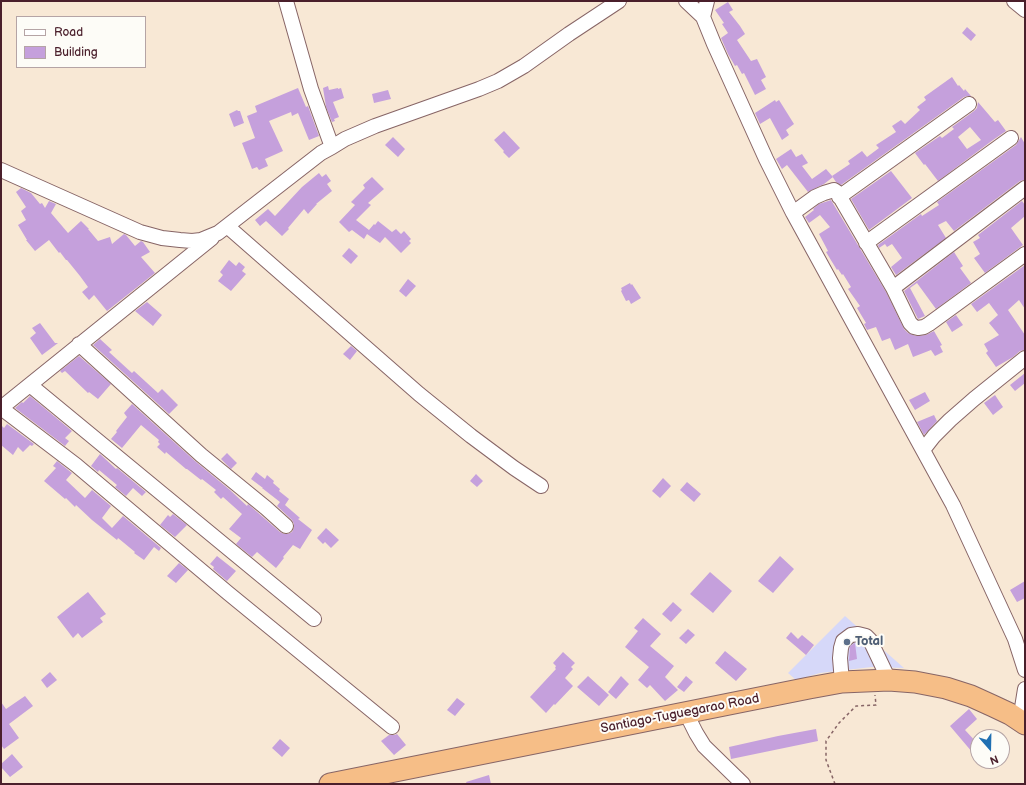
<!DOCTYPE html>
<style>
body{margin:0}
#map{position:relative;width:1026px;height:785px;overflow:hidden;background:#f8e8d5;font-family:"Balsamiq Sans",sans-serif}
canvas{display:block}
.frame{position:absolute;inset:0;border:2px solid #4a1f2b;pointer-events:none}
.legend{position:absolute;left:16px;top:16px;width:130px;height:52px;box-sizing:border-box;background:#fdfcf7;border:1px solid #b5a4a5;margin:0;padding:5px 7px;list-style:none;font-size:12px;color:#4a1f2b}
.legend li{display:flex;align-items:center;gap:8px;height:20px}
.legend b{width:20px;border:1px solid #b5a4a5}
.north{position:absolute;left:970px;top:729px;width:40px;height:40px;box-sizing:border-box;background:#fdfcf7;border:1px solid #b5a4a5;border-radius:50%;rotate:160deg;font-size:11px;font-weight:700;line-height:16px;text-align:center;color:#4a1f2b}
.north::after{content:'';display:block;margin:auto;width:14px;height:18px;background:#1f6fb2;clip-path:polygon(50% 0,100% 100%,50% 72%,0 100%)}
</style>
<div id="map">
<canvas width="1026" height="785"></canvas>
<div class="frame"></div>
<ul class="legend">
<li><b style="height:5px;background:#fff"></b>Road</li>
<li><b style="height:11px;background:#c5a0dc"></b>Building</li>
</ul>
<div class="north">N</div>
</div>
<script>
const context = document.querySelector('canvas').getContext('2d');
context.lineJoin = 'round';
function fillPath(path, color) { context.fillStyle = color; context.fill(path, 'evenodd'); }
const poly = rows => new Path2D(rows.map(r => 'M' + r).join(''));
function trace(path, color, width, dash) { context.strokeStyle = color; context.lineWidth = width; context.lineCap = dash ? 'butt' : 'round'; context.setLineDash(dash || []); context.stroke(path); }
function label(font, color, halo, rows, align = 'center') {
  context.font = font + ' "Balsamiq Sans",sans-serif'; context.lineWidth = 4; context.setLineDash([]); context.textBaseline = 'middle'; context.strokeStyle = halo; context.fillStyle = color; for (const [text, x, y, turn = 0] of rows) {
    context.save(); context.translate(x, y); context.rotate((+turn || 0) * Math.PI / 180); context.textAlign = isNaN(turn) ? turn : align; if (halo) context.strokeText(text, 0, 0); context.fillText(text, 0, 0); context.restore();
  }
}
fillPath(poly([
 [845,616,904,668,872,667,820,673,796,680,788,673]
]), '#d6d8f9');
fillPath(poly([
 [728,2,733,10,729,12,740,26,745,34,737,40,751,61,757,59,766,77,761,80,766,89,755,95,744,73,742,74,737,65,735,66,728,54,721,38,728,33,722,24,724,23,715,10],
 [967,27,976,35,971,41,962,33],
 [952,77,958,86,959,85,964,91,965,89,971,96,968,96,964,97,841,185,836,182,832,176,850,164,848,161,862,151,867,157,879,148,876,145,896,132,892,126,901,120,905,124,920,110,917,107,926,100,924,97],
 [328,86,329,90,338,88,338,89,341,88,344,98,333,102,339,117,334,119,335,121,332,122,326,107,323,88],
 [298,88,306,107,308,106,319,136,309,140,298,113,292,116,291,112,269,121,283,151,265,159,268,166,259,170,257,167,252,169,242,143,255,138,247,116,257,112,255,106],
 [388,90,391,99,374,103,372,94],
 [775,100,776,102,779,100,794,124,786,130,789,135,782,140,770,118,760,124,755,113],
 [978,102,995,122,998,120,1006,131,993,140,938,181,925,164,924,165,915,153,940,136,942,138,954,129,952,127,974,111,977,108],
 [970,127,981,140,967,149,958,137],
 [237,110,238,111,240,111,244,123,234,127,229,114],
 [504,131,520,148,509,158,503,152,504,151,494,140],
 [393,137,405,149,398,157,385,145],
 [1021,137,1025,144,1025,180,1020,181,954,231,946,221,938,225,946,238,896,275,891,267,902,258,892,244,887,247,885,244,879,248,878,245,921,214,922,216,939,205,937,202,1016,145],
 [791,149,796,157,802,154,808,163,802,166,812,179,826,169,833,177,824,184,808,192,787,165,782,169,776,159],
 [891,171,912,198,869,230,851,199],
 [319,173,322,177,326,174,331,181,327,184,332,191,316,204,317,204,308,214,304,209,288,228,289,229,282,236,266,221,260,226,255,220,268,209,275,216,302,187],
 [372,177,384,189,368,203,371,205,356,220,369,230,374,224,375,225,378,221,392,232,396,229,401,234,404,231,411,239,409,241,411,243,401,253,385,237,380,243,367,234,364,239,352,230,349,232,339,222,355,205,351,202,365,188,363,185],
 [21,188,31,193,40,204,42,203,45,208,49,201,56,204,51,213,68,233,81,221,89,229,88,229,98,241,110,237,112,244,124,234,126,235,135,246,141,241,143,242,150,252,141,257,155,273,107,311,94,295,89,300,82,292,88,287,80,276,67,260,66,260,60,252,59,253,49,240,35,251,26,240,27,240,18,225,26,220,21,211,26,207,16,192],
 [831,200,886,292,904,329,908,333,916,336,926,335,934,331,942,345,940,346,943,352,935,356,931,350,913,357,908,344,895,350,890,338,882,341,876,327,867,330,864,324,866,323,857,308,860,306,848,289,851,287,843,274,842,275,838,269,837,270,826,252,828,251,819,234,830,227,820,215,809,223,805,217,814,210,813,209,819,204],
 [1022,201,1025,205,1025,216,1011,228,1023,245,985,273,974,258,980,254,973,242,980,238,978,235],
 [349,248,358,256,351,264,342,256],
 [954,252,963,266,960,268,971,283,936,309,917,283,910,288,925,316,918,319,904,291],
 [229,260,236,266,239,262,245,267,242,271,246,274,231,291,218,281,223,275,220,272],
 [1025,265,1025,309,1019,300,1008,310,1025,335,1025,350,1020,351,1013,357,996,367,986,353,988,351,984,344,999,335,989,323,998,315,989,303,977,312,971,304],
 [408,279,416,286,406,297,399,291],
 [630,283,631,285,632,284,641,298,631,304,629,300,626,301,621,291,622,290,621,288],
 [147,302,162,315,153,326,135,311],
 [956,315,963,325,952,332,946,322],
 [40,323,55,343,58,343,42,355,30,338,36,333,32,328],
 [100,339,112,350,109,352,132,373,134,371,158,393,162,389,178,405,169,414,93,345],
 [351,346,357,351,350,360,343,354],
 [79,356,111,384,98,399,89,392,88,393,65,371,62,373,60,371],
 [1025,373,1025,383,1015,391,1010,385],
 [925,392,930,401,915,410,909,400],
 [995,395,1003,407,993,415,984,403],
 [30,396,72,431,65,438,69,441,65,446,15,408,22,402,23,403],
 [132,404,195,461,230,490,247,506,248,504,280,532,284,534,288,534,292,532,294,528,294,524,292,520,277,506,280,502,262,488,263,488,251,479,256,472,265,479,267,475,274,481,273,483,280,489,279,491,289,499,285,505,300,518,298,519,312,530,300,549,293,545,283,557,284,558,276,568,257,552,252,557,236,544,241,538,229,529,242,514,223,497,221,499,214,492,216,490,202,479,201,480,187,469,186,469,166,452,165,454,157,447,160,444,158,442,159,440,141,425,122,448,111,439,117,432,116,431,127,417,124,413],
 [934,415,937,421,924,435,917,422],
 [7,424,34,444,32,446,30,445,23,452,18,447,13,455,1,445,1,425,4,428],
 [227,453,237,463,231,469,221,459],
 [100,454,116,469,117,468,146,492,142,496,133,488,126,496,115,487,117,485,99,470,98,472,91,466],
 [57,461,72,473,66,480,85,498,92,490,111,506,102,518,112,528,123,516,161,548,159,551,154,547,144,560,134,553,135,552,118,538,117,540,92,520,76,505,75,507,66,498,65,499,44,481,56,468,53,466],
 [476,474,483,481,477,487,470,481],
 [663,478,671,486,660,498,652,491],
 [687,482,701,494,694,502,680,490],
 [173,514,187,525,175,537,160,525,168,515,170,517],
 [326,528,339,540,331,548,325,542,323,544,317,538],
 [217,556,236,571,227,581,213,569,214,567,210,564],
 [780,556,794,569,773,593,758,581],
 [179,563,188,570,176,583,167,576],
 [710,572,732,591,713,613,690,594],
 [1025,581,1025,598,1017,602,1010,590],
 [88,592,106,614,100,618,103,622,82,638,78,633,73,638,57,617],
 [673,602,682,610,671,622,662,614],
 [643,618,661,634,650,646,674,666,665,677,678,690,665,701,650,685,647,688,638,680,649,667,625,647,638,631,634,628],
 [688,629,695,635,686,644,679,638],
 [791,632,798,639,802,635,814,645,806,655,786,638],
 [855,643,857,659,849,661,850,646],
 [725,651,747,669,736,681,715,663],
 [563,652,575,663,571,667,573,669,565,678,573,686,555,705,554,704,546,713,530,697,556,669,555,668,556,666,553,663],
 [50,672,57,680,47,688,41,680],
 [588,676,609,695,599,706,577,687],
 [621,676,629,684,616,699,608,692],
 [686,676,693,682,684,692,677,687],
 [25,696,33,706,9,724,19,738,4,749,1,745,1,702,6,709],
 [457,698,465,704,455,716,447,710],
 [969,709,977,719,965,730,978,744,978,759,950,726],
 [816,729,818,741,731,759,729,747,778,736],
 [397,734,406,745,394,755,381,741,389,735,395,735],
 [280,739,290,748,282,757,272,748],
 [12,754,23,767,10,777,1,767,1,764],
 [489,775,491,784,467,784,466,782]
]), '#c5a0dc');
const minor = poly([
 [286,1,311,89,332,147],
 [686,1,703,17,714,44,766,159,793,213,953,505,1015,639,1025,670],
 [1014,1,1025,10],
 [703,17,707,1],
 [1,170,140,232,162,238,180,240,192,241,201,240,218,233,321,153,332,147,345,139,375,126,479,89,498,81,524,66,569,34,619,1],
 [839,197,969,104],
 [793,213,815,197,824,193,834,190,837,192,893,288,910,323,914,327,918,328,924,327,929,324,1025,254],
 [227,226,419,394,471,436,514,468,541,486],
 [866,243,1011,138],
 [893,288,1025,188],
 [79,344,201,455,266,508,286,526],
 [30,385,314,619],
 [1,408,76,465,228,593,392,727],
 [1,408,212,238],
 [923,450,934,436,950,420,974,399,1025,358],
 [842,682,840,658,841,648,843,641,851,635,858,634,866,636,870,640,889,680],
 [686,713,696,733,704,746,743,784],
 [1020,720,1025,689]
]);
const highway = poly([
 [330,784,809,688,842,682,889,680,915,682,946,688,971,696,993,706,1010,714,1025,724]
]);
trace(minor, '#876566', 16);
trace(highway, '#876566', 23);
trace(poly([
 [835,784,826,760,826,741,839,723,856,706,876,705,875,695]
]), '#876566', 1.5, [3, 3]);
trace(minor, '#fff', 14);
trace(highway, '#f6be87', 21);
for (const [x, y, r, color] of [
 [847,642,4,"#5c6f8a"]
]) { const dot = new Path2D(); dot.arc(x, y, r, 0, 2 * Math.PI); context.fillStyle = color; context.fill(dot); trace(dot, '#fdfcf7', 1.5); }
label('bold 13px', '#4e5e75', '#fdfcf7', [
 ["Total",855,642]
], 'left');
label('13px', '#4a1f2b', '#fdfcf7', [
 ["Santiago-Tuguegarao Road",680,714,-11]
]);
</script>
